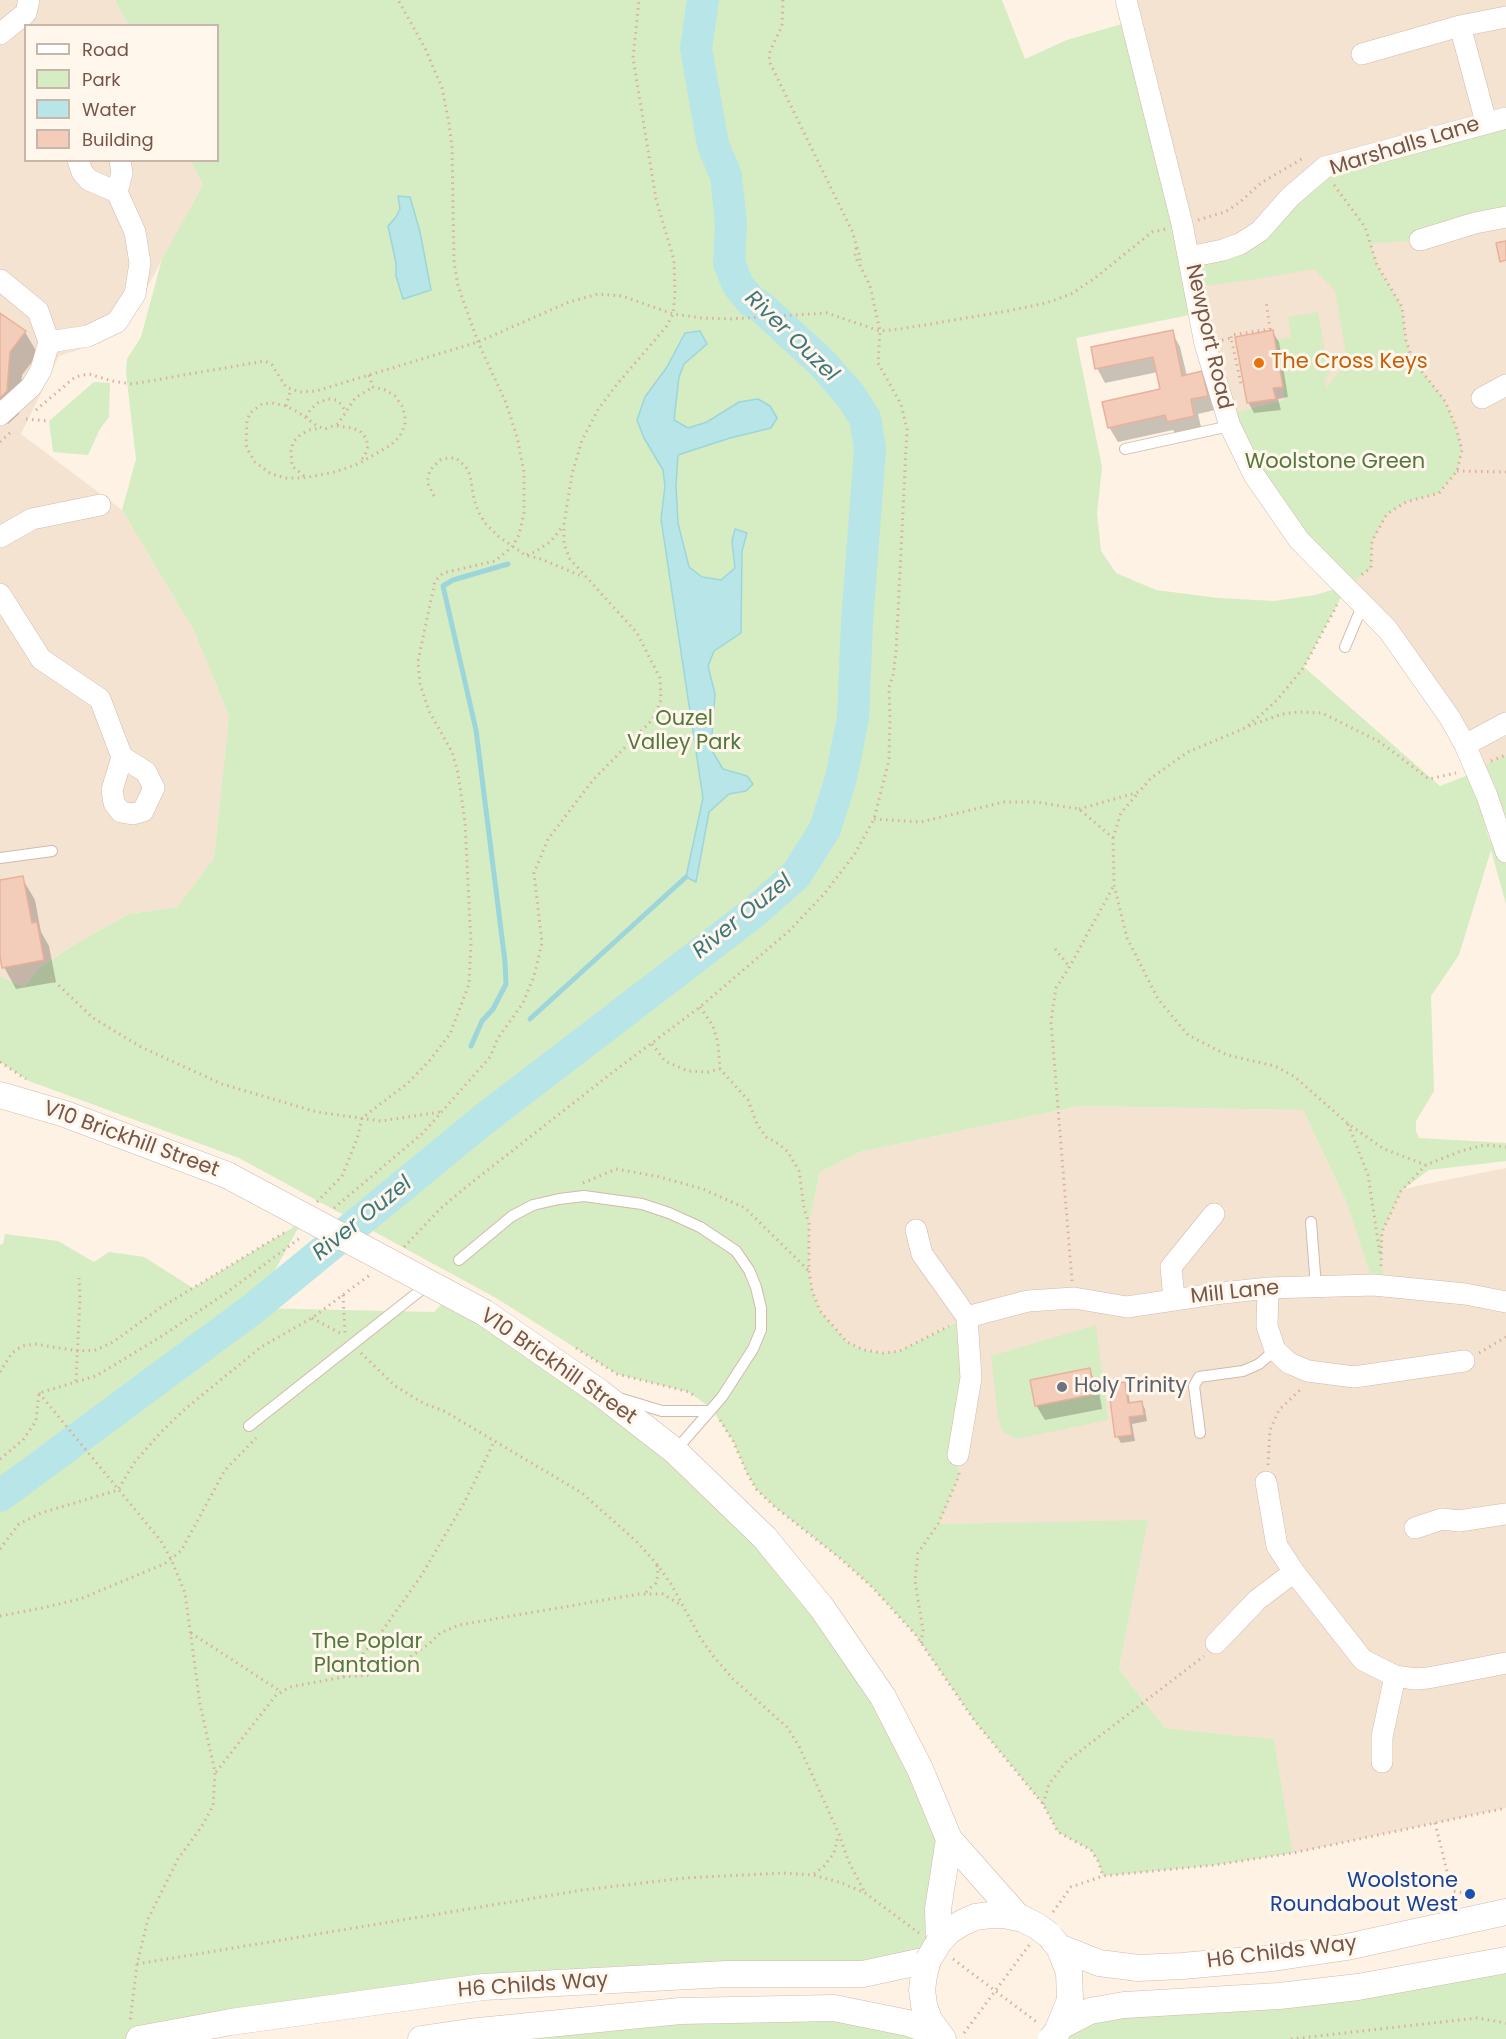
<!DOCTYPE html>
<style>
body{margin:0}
#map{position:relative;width:1506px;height:2039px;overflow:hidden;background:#fdf2e4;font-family:Poppins,sans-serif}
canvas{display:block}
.legend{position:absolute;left:24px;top:24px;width:195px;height:138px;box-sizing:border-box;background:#fff6ec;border:2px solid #c9b6aa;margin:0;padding:8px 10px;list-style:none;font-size:18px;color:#775548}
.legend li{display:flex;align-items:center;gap:12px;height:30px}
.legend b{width:30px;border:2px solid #c9b6aa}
</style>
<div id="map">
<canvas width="1506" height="2039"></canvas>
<ul class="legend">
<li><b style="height:8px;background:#fff"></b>Road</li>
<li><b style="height:16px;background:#d6ecc2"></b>Park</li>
<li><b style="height:16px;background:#b8e5e8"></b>Water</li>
<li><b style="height:16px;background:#f4cdba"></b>Building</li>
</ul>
</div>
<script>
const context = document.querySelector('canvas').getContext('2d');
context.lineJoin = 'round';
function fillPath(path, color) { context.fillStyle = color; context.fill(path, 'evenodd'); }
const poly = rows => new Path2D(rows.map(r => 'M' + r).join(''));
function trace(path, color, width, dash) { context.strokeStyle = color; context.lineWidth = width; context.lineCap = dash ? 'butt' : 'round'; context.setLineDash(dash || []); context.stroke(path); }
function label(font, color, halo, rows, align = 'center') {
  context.font = font + ' Poppins,sans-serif'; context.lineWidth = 6; context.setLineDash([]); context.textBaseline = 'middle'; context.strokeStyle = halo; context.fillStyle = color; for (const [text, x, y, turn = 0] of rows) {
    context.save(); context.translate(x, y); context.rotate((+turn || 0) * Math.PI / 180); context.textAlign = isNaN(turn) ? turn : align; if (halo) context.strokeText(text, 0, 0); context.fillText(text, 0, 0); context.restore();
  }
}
fillPath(poly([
 [0,0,115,0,128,25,26,26,26,160,191,161,203,185,138,304,100,343,59,356,21,434,122,510,194,631,229,716,214,858,177,907,129,914,77,943,39,968,24,987,0,976],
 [1126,0,1506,0,1506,852,1465,745,1230,426],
 [1079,1106,1303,1110,1347,1203,1421,1185,1506,1168,1506,1808,1293,1853,1274,1739,1165,1728,1119,1669,1147,1521,938,1524,959,1476,958,1455,966,1317,900,1351,883,1353,864,1350,847,1342,820,1311,812,1290,809,1271,809,1224,820,1172,860,1152]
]), '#f5e3d2');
fillPath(poly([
 [115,0,1002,0,1025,59,1067,40,1132,21,1189,256,1223,250,1325,167,1506,118,1506,217,1420,240,1371,244,1377,265,1402,307,1406,340,1412,359,1445,401,1456,427,1462,450,1457,471,1439,493,1406,502,1387,514,1372,541,1371,568,1347,586,1304,667,1440,786,1471,774,1490,843,1482,766,1506,756,1506,904,1491,850,1459,955,1431,996,1434,1091,1416,1121,1416,1131,1419,1138,1506,1143,1506,1161,1429,1170,1401,1191,1382,1232,1381,1263,1385,1285,1374,1285,1347,1203,1303,1110,1079,1106,860,1152,820,1172,809,1224,809,1271,812,1290,820,1311,847,1342,864,1350,883,1353,900,1351,967,1317,958,1455,959,1476,939,1524,1148,1520,1119,1669,1165,1728,1274,1739,1293,1853,1215,1865,1103,1876,1098,1861,1091,1850,1058,1832,1043,1804,974,1720,915,1634,873,1588,841,1559,775,1507,756,1489,747,1473,733,1441,712,1409,689,1392,617,1374,496,1298,239,1158,29,1081,0,1062,0,976,24,987,39,968,77,943,129,914,177,907,214,858,229,716,194,631,122,510,136,459,126,373,127,359,141,337,162,259,203,185,191,161,218,160,218,26,128,25],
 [1314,269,1335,290,1347,361,1326,388,1325,378,1329,375,1318,312,1288,317,1291,337,1275,340,1285,400,1226,415,1299,540,1346,586,1315,595,1274,601,1218,598,1156,590,1116,573,1101,551,1097,513,1102,467,1076,338,1199,313,1196,287,1244,281],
 [94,382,110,383,109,417,100,429,88,455,53,452,49,421],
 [307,1212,254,1308,434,1312,442,1304,456,1313,485,1313,599,1392,822,1608,949,1839,928,1960,483,1987,139,2039,0,2039,0,1245,3,1244,5,1234,58,1241,94,1262,109,1252,144,1257,193,1288,292,1228],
 [1096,1325,1108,1420,1017,1439,1003,1432,998,1417,991,1356],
 [1506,1960,1506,2039,1051,2039,1094,2022],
 [834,2008,943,2039,421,2039]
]), '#d6ecc2');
const water = poly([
 [398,196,410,197,420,232,431,290,403,299,396,276,396,263,388,226,396,217,400,209,398,196],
 [700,331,707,344,684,364,679,377,674,420,688,428,707,422,739,402,758,399,770,406,777,418,771,428,730,438,678,455,676,486,678,523,689,567,702,577,721,580,735,568,732,541,735,529,747,533,742,551,741,633,714,651,708,666,715,694,711,749,723,769,747,776,753,784,746,791,729,794,709,812,696,882,686,877,703,798,661,519,665,486,663,470,644,438,637,420,645,397,667,367,685,333,700,331]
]);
fillPath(water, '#b8e5e8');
trace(water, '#9dd6da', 1.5);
fillPath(poly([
 [0,316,25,332,38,354,22,375,19,414,8,424,0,416],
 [1272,331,1279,342,1288,397,1278,399,1281,410,1254,413,1248,402],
 [1172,332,1180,347,1187,376,1202,373,1210,388,1215,410,1198,414,1202,431,1177,436,1173,430,1118,442,1109,427,1162,390,1158,372,1105,383,1097,368],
 [22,878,35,900,41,932,49,946,56,982,16,989,4,967,0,948,0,882],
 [1089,1370,1098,1385,1102,1409,1045,1420,1036,1405],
 [1124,1384,1128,1391,1130,1404,1141,1402,1145,1409,1147,1421,1132,1424,1135,1441,1121,1443,1117,1436]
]), '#0003');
trace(poly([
 [530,1019,686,877],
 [471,1046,482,1021,493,1009,506,984,505,962,476,730,443,586,453,580,508,564]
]), '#9dd6da', 5);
trace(poly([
 [0,1496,254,1308,483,1120,753,913,796,875,825,829,841,778,853,718,857,622,870,449,865,418,850,395,822,363,759,305,752,302,738,285,729,263,731,224,726,176,713,145,696,48,703,0]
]), '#b8e5e8', 32);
const building = poly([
 [1506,241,1506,260,1500,262,1496,243,1506,241],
 [0,313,26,331,10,352,7,391,0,398,0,313],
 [1173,330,1182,376,1202,371,1208,396,1191,399,1194,416,1167,422,1165,415,1108,428,1102,402,1160,389,1153,357,1095,369,1091,347,1173,330],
 [1273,330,1283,387,1273,388,1276,399,1247,403,1235,337,1273,330],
 [23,876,32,923,37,922,44,960,2,968,0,956,0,880,23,876],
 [1090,1368,1095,1394,1035,1406,1030,1380,1090,1368],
 [1125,1382,1128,1403,1142,1401,1144,1415,1129,1417,1132,1435,1115,1437,1108,1385,1125,1382]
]);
fillPath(building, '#f4cdba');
trace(building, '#e8b19a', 1.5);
const service = poly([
 [1125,449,1230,426],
 [1345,647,1363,604],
 [0,858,52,851],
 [1311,1222,1316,1287],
 [459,1260,512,1216,533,1205,559,1199,584,1196,642,1204,669,1213,700,1227,736,1251,749,1270,756,1287,761,1308,761,1330,753,1349,722,1397,675,1451],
 [619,1398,662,1411,710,1411],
 [249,1426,421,1290],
 [1200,1433,1194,1386,1199,1377,1243,1371,1259,1364,1275,1350]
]);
const minor = poly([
 [1126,0,1182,224,1205,344,1230,426,1254,475,1299,540,1388,630,1450,718,1465,745,1487,796,1506,852],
 [1460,26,1506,17],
 [0,34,26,13,29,0],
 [1362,54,1460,26,1486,122],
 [78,160,82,172,89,180,117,192],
 [1420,240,1475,223,1506,217],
 [1189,257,1223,250,1240,244,1260,231,1290,197,1325,167,1506,118],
 [0,280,38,311,49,342,41,370,31,387,0,415],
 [49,342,88,336,117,322,135,294,140,263,135,232,117,192,122,173,120,160],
 [1482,398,1506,385],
 [0,537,32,519,100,505],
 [0,594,41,659,100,699,122,757,146,772,154,788,143,811,133,814,121,812,114,803,112,790,122,757],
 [1465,745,1506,723],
 [916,1230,922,1254,967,1317],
 [1268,1288,1267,1326,1275,1350,1289,1363,1308,1371,1354,1377,1464,1361],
 [1174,1299,1171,1267,1214,1214],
 [958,1455,971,1378,967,1317,1028,1301,1074,1298,1127,1307,1214,1294,1268,1288,1374,1285,1465,1294,1506,1302],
 [1266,1482,1277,1546,1294,1572,1363,1660,1395,1676,1415,1679,1428,1678,1506,1663],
 [1415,1528,1442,1519,1459,1521,1506,1514],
 [1216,1643,1257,1600,1294,1572],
 [1382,1762,1382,1737,1395,1676]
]);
const tertiary = poly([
 [0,1095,65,1114,227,1175],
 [485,1313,599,1392,675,1451,765,1538,822,1608,883,1697,920,1769,949,1839,1019,1918],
 [1053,1940,1059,1947,1069,1972,1070,2000,1057,2032],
 [939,1942,938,1909,949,1839],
 [939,1942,949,1931,962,1923,975,1917,990,1915,1004,1915,1023,1919],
 [1059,1947,1099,1963,1138,1968,1182,1966,1273,1958,1347,1947,1506,1912],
 [1061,2026,1090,2011,1124,2005,1279,1996,1358,1987,1506,1960],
 [139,2039,231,2022,483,1987,727,1974,863,1974,928,1960,924,1975,922,1990,924,2005,929,2020,943,2039],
 [421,2039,469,2032,680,2011,834,2008,908,2023,937,2033]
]);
trace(service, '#d1baac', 12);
trace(minor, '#d1baac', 22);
trace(tertiary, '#d1baac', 27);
trace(poly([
 [1334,185,1365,227,1377,265,1402,307,1406,340,1412,359,1445,401,1456,427,1462,450,1457,471,1439,493,1406,502,1387,514,1372,541,1371,568,1361,575],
 [1198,220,1225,212,1240,202,1261,183,1305,157],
 [856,248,855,257,859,264],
 [1231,338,1231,335,1270,329,1266,301],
 [1222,340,1231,338,1241,384],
 [369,375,373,387,385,390,395,396,402,406,405,415,405,425,400,436,391,445,358,464,335,472,303,478,286,478,271,474,255,462,249,452,246,445,247,421,250,413,262,404,272,403,286,406,298,412,317,426,325,429,338,424,355,398,373,387],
 [286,406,291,389],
 [36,410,75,377,89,374,112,381,132,384,265,361,272,365,286,387,300,392,316,391,478,342,569,302,598,294,622,296,673,314,702,318,730,319,827,313,880,331,900,329,1008,311,1046,303,1071,294,1095,278,1152,232,1166,229],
 [306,417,310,410,318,403,328,399,336,400,342,405,346,413],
 [26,419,49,421],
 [337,426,352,428,360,431,366,438,368,446,365,455,360,462],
 [0,442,13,430],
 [1457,471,1506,472],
 [304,476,292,466,291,450,294,441,300,435,309,430,320,428],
 [434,496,427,482,430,470,440,460,448,458,456,458,466,467,470,475,474,499,478,511,485,523,498,536,525,555,541,559,584,577],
 [527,555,535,552,551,541,563,526],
 [1249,726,1282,714,1299,712,1322,713,1380,742,1429,779,1456,773],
 [1491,761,1506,755],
 [1079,809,1139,792,1151,778,1188,752,1245,728,1264,712,1277,700,1304,667,1337,605],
 [874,819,921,822,1004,802,1036,802,1079,809,1113,838,1114,885,1127,938,1158,999,1188,1035,1227,1055,1275,1066,1295,1077,1347,1123,1384,1149,1426,1165],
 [1113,838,1121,813,1138,793],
 [1055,949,1069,966],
 [50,977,93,1018,141,1047,222,1084,317,1112,381,1121,440,1112],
 [700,1007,713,1026,718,1043,720,1069],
 [652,1044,665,1061,688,1071,708,1072,720,1069,748,1100,757,1124,766,1137,779,1144,788,1152,799,1171,804,1208,809,1224,809,1271,812,1290,820,1311,847,1342,864,1350,883,1353,900,1351,949,1326],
 [0,1062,26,1079],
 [1348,1124,1368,1175,1380,1254],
 [583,1183,616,1169,656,1176,703,1189,745,1208,809,1271],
 [317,1202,342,1176,357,1139,362,1118,408,1083,430,1060,450,1034,469,984,471,943,465,822,458,773,452,752,429,711,420,684,418,661,435,581,443,573,495,561,512,547,519,535,524,513,524,472,517,437,506,403,478,342,458,286,454,262,452,148,449,123,442,88,425,48,398,0],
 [334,1208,423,1133,490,1057,498,1038,523,1003,534,976,542,943,534,873,548,839,593,780,653,719,661,700,660,678,637,633,570,559,564,544,564,524,572,474,582,440,599,408,618,383,666,327,673,314,675,293,674,260,656,199,633,58,639,0],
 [404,1247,441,1208,466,1187,613,1072,700,1007,789,931,825,893,854,855,874,819,889,760,890,719,889,687,893,676,896,652,907,429,901,404,878,363,880,331,870,286,860,265,860,257,852,231,769,61,770,51,782,26,783,0],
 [1381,1266,1382,1232,1401,1191,1426,1165,1461,1151,1485,1145,1506,1147],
 [1072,1281,1051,1021,1056,988,1070,966,1113,887],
 [343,1295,345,1334],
 [312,1318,342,1334],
 [576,1348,617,1374,689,1392,696,1397],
 [361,1353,395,1386,425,1404,444,1411,582,1493,636,1541,656,1563,671,1584,701,1639,714,1657,733,1679,787,1727,799,1746,839,1834,848,1860,864,1891],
 [1479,1353,1506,1337],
 [0,1372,12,1353,22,1346,35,1344,78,1351,96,1350,113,1342,160,1308,287,1231],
 [76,1381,80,1299,79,1278],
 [39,1393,161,1541,171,1559,185,1593,200,1704,215,1772,213,1806,202,1826,178,1859,148,1919,137,1964,130,2022],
 [720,1420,733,1441,747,1473,756,1489,775,1507,841,1559,873,1588,915,1634,974,1720,1043,1804,1058,1832,1091,1850,1098,1861,1103,1876],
 [0,1459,23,1440,36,1421,39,1393,96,1376,162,1336,226,1293,300,1238],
 [1268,1465,1270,1430,1279,1410,1302,1388],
 [0,1549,19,1524,41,1513,118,1490,134,1463,161,1432,185,1409,261,1347,312,1318,371,1274],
 [646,1592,656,1583,658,1575,657,1565],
 [0,1616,42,1608,80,1599,164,1564,181,1551,225,1470,256,1438],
 [191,1633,280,1691],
 [921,1643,923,1630,915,1581,918,1553,938,1524,959,1476,959,1472],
 [343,1677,370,1675,399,1665,430,1643,440,1633,459,1625,639,1594,663,1594,681,1605],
 [216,1772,276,1695,290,1687,343,1677,380,1634,421,1576,464,1503,494,1442],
 [1043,1804,1049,1784,1066,1762,1204,1656],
 [1435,1823,1452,1891,1470,1894],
 [814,1874,824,1866,834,1853,838,1836],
 [1053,1912,1071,1887,1103,1876,1215,1865,1293,1853,1506,1808],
 [953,1959,1038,2023],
 [137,1964,583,1890,685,1878,783,1873,813,1875,842,1883,865,1893,919,1933],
 [964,2033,1030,1944],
 [1291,2039,1477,2018,1506,2023]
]), '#d9b09d', 3, [1.5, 4.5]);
trace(service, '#fff', 10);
trace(minor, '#fff', 21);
trace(tertiary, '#fff', 26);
const tertiaryBridge = poly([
 [227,1175,485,1313],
 [1023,1919,1037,1926,1049,1935],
 [928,1960,939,1942],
 [1051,2039,1056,2033]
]);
trace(tertiaryBridge, '#d1baac', 27, []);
trace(tertiaryBridge, '#fff', 26);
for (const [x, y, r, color] of [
 [1259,363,6,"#e8710a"],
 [1062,1387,6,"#6b7280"],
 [1470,1894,6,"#1a4fb4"]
]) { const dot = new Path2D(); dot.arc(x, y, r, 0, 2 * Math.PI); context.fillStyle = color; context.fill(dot); trace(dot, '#fff6ec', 2); }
label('21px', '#775548', '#fff6ec', [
 ["Marshalls Lane",1405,147,-17],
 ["Newport Road",1208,337,77],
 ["V10 Brickhill Street",131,1140,20],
 ["Mill Lane",1235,1293,-6],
 ["V10 Brickhill Street",558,1367,35],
 ["H6 Childs Way",1282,1953,-7],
 ["H6 Childs Way",533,1986,-4]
]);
label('21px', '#c56008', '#fff6ec', [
 ["The Cross Keys",1271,363]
], 'left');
label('21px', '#53783d', '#fff6ec', [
 ["Woolstone Green",1335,463],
 ["Ouzel",684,720],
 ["Valley Park",684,744],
 ["The Poplar",367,1643],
 ["Plantation",367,1667]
]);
label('21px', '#5b616d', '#fff6ec', [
 ["Holy Trinity",1074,1387]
], 'left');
label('21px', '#164399', '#fff6ec', [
 ["Woolstone",1458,1882],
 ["Roundabout West",1458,1906]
], 'right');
label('italic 22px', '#3b787e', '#fff6ec', [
 ["River Ouzel",791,337,44],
 ["River Ouzel",743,917,-39],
 ["River Ouzel",363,1219,-39]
]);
</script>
